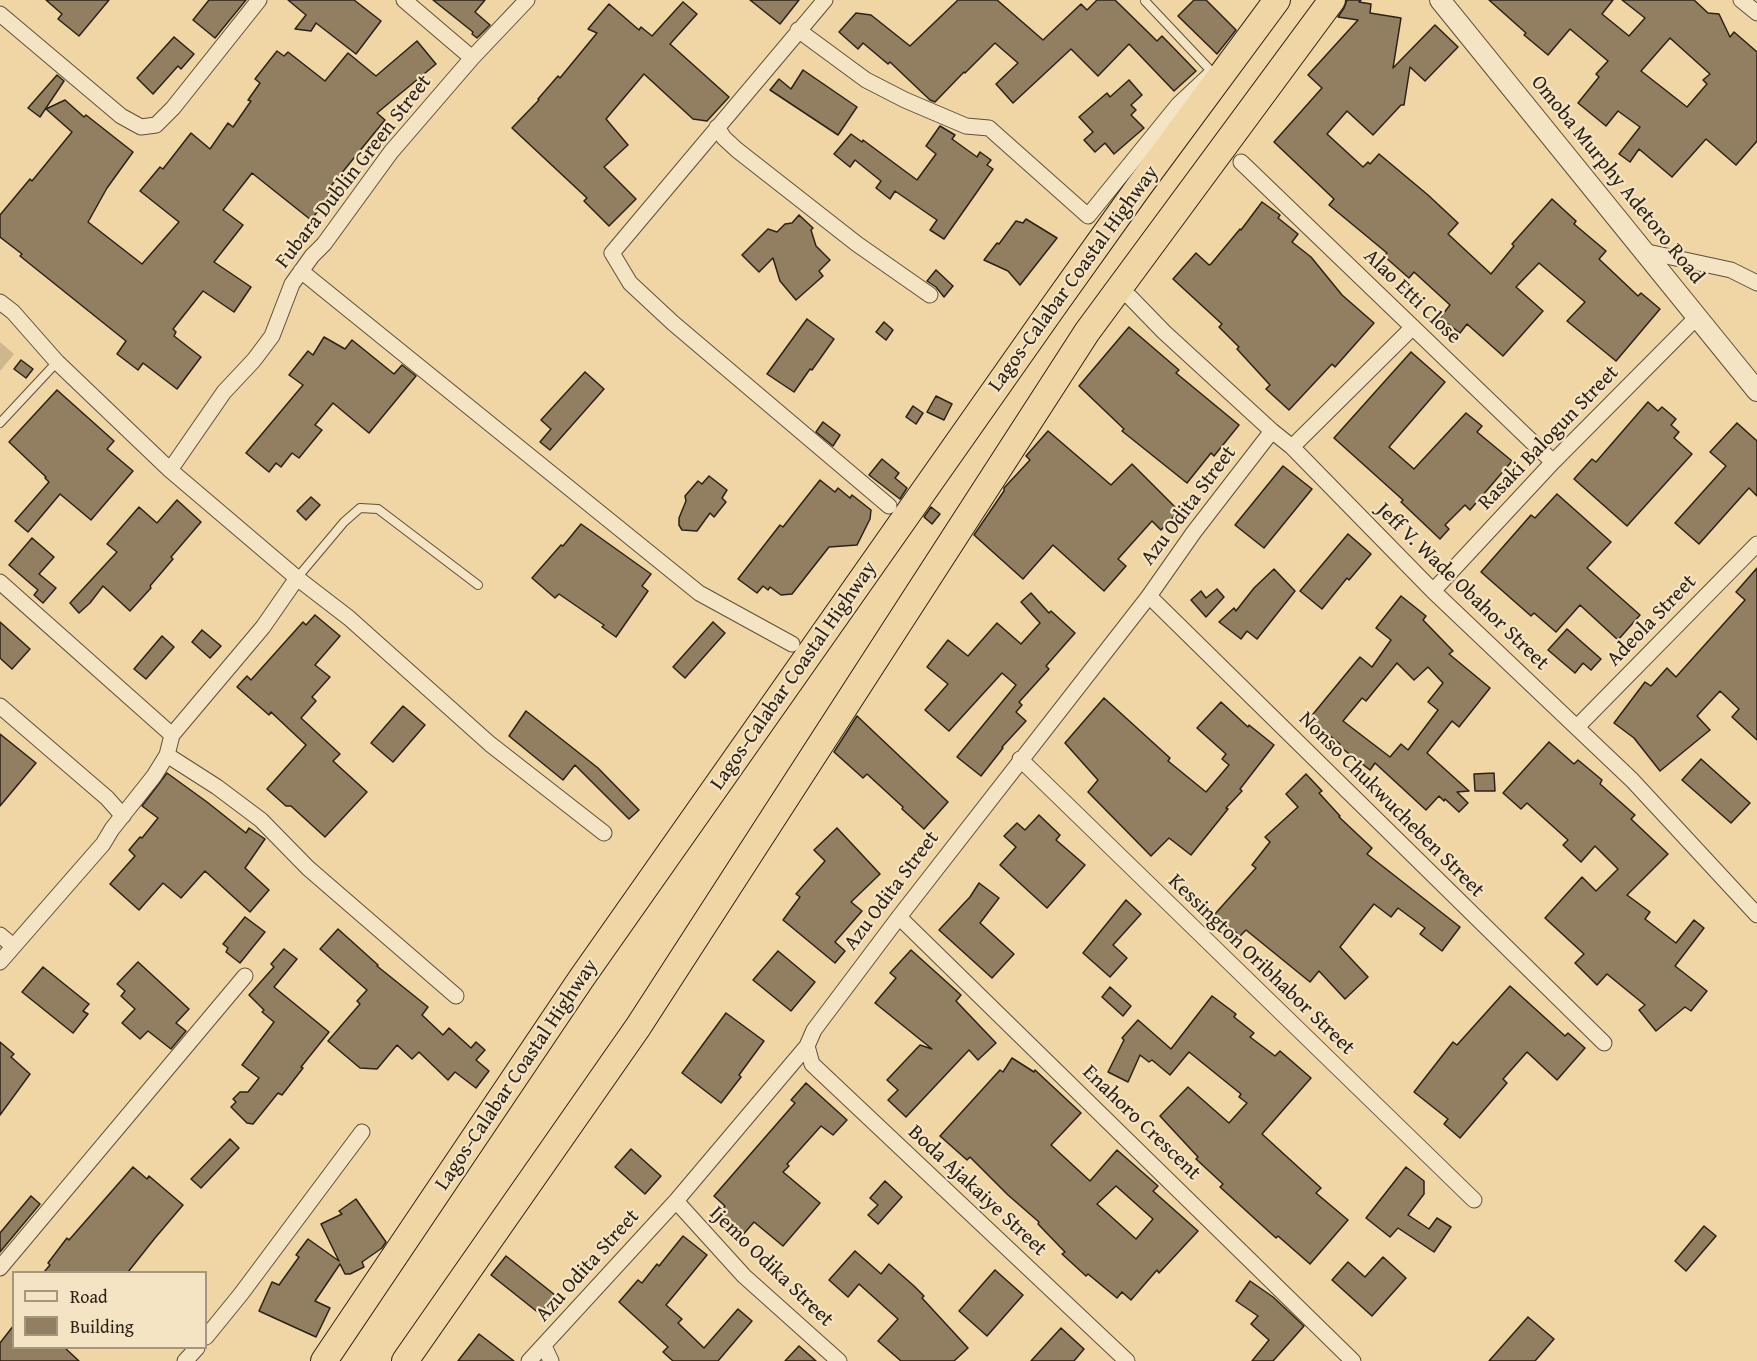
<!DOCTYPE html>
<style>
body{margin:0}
#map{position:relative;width:1757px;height:1361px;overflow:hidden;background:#f0d5a5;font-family:"Gentium Book Plus",serif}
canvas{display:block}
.legend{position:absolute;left:12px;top:1271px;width:195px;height:78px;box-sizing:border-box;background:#f5e4c4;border:2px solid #a5967f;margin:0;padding:8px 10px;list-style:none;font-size:18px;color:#2d2217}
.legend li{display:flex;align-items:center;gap:12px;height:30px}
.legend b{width:30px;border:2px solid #a5967f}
</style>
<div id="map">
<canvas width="1757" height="1361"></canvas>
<ul class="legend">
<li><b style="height:8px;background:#f5e4c4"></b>Road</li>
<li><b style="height:16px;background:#927f61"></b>Building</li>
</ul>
</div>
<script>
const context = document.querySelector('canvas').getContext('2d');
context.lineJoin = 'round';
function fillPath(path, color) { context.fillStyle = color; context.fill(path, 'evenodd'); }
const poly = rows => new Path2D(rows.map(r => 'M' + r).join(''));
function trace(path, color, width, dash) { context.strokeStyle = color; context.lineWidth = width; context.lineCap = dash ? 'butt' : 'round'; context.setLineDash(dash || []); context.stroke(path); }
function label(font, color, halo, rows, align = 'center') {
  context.font = font + ' "Gentium Book Plus",serif'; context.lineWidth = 4.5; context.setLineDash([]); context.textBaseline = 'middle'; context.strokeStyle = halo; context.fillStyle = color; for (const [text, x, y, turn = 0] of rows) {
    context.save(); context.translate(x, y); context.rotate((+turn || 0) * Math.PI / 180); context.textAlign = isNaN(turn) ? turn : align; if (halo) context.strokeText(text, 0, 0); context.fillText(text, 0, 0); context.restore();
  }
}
fillPath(poly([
 [0,342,14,354,0,371]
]), '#cfb78d');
const building = poly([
 [46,0,109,0,79,36,58,19,62,14,46,0],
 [209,0,246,0,215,38,193,20,209,0],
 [288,0,354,0,381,21,356,54,316,23,311,31,295,29,306,15,288,0],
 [433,0,485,0,475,12,490,25,477,38,472,34,473,32,433,0],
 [750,0,799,0,780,24,750,0],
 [958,0,997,0,1043,40,1081,4,1087,10,1097,0,1115,0,1157,41,1162,36,1196,71,1174,91,1129,44,1098,76,1071,49,1013,103,996,84,1018,63,995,43,965,73,964,72,935,102,930,100,890,62,888,64,863,43,858,49,839,32,856,13,871,15,910,46,958,0],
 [1194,0,1206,0,1236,30,1217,54,1178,16,1194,0],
 [1347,0,1361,0,1359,2,1371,4,1370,13,1401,18,1393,68,1435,25,1458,47,1425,81,1410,67,1404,105,1401,105,1373,135,1347,111,1327,134,1363,167,1368,162,1370,164,1379,154,1428,195,1458,223,1448,234,1491,274,1514,246,1512,244,1552,199,1576,221,1574,224,1606,251,1599,259,1638,296,1641,293,1660,309,1616,361,1567,321,1585,302,1539,263,1516,287,1543,311,1503,356,1467,324,1460,333,1440,318,1450,305,1414,272,1409,278,1384,256,1387,253,1329,205,1334,199,1274,142,1322,88,1308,75,1358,20,1338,17,1344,8,1347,0],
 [1489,0,1613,0,1602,14,1629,36,1645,18,1622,0,1694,0,1708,13,1719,14,1730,37,1734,32,1757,52,1757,141,1736,165,1706,139,1672,177,1639,149,1630,162,1619,154,1640,127,1618,111,1606,126,1578,103,1599,77,1596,74,1608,61,1570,29,1548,55,1524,35,1526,33,1489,0],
 [1670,38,1710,74,1703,80,1707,84,1687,107,1641,71,1670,38],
 [683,2,697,14,670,44,729,97,707,121,693,119,644,74,606,119,628,145,604,167,636,199,609,226,584,201,587,198,512,128,539,100,538,99,558,76,560,78,597,33,588,29,609,4,639,30,641,27,652,36,683,2],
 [174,37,194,54,181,69,178,66,153,94,137,78,174,37],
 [417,41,436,64,377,113,385,120,327,191,331,194,311,220,252,173,223,210,243,225,214,262,251,287,234,312,203,291,173,329,176,332,174,336,201,357,177,389,143,363,138,370,117,354,126,341,20,256,22,254,0,237,0,215,30,179,32,181,72,132,46,109,65,100,84,117,86,115,133,152,107,188,88,222,142,264,179,222,140,191,160,167,163,169,191,133,210,149,228,123,233,127,251,101,248,100,260,83,255,79,277,51,284,56,288,52,325,81,348,53,376,76,417,41],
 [803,70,857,107,838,135,770,90,779,79,791,89,803,70],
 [57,75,64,81,40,117,28,108,57,75],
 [1129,80,1142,95,1131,105,1136,110,1131,115,1144,128,1114,154,1105,143,1095,152,1084,140,1093,132,1079,117,1107,93,1110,97,1129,80],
 [940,126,955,135,952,139,977,157,980,152,991,160,987,165,993,169,944,239,930,230,937,220,895,191,890,199,876,188,881,181,855,160,850,167,834,154,851,134,862,142,863,140,917,180,936,154,926,146,940,126],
 [1262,202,1280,215,1278,218,1298,234,1292,242,1311,257,1342,295,1374,323,1335,367,1332,364,1289,410,1266,389,1270,385,1237,349,1239,347,1219,327,1222,324,1173,279,1196,253,1209,265,1211,264,1240,229,1241,230,1262,202],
 [799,215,813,228,811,230,816,246,830,260,819,271,823,276,796,300,780,281,773,258,759,272,742,255,768,229,777,232,785,224,792,223,799,215],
 [1026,219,1057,238,1020,285,1008,271,984,260,997,243,999,244,1016,221,1023,223,1026,219],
 [936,270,953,286,944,297,936,287,927,281,936,270],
 [807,319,834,339,812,370,810,369,794,392,767,374,807,319],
 [884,322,893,330,886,340,876,332,884,322],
 [1129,327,1179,370,1176,373,1239,425,1214,456,1211,453,1187,483,1122,431,1124,429,1079,386,1129,327],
 [324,337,345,349,352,340,394,374,402,365,416,376,369,433,333,403,315,425,322,430,299,458,292,453,281,467,276,463,269,472,246,453,303,385,289,375,308,351,313,355,324,337],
 [1411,352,1445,382,1389,447,1414,469,1466,413,1482,426,1477,432,1512,461,1470,510,1465,505,1445,525,1449,529,1440,539,1401,502,1403,500,1334,438,1411,352],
 [21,360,33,369,26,378,14,369,21,360],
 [585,372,604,389,550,450,540,442,551,429,541,420,585,372],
 [57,390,114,441,107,449,133,471,91,520,60,494,28,532,15,521,49,482,45,478,46,477,9,442,57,390],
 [936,396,952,404,944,420,927,412,936,396],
 [1648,402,1658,411,1662,407,1676,419,1671,425,1679,432,1674,438,1692,454,1627,526,1574,479,1592,459,1596,462,1648,402],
 [913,406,923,413,916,424,906,417,913,406],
 [823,422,840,435,833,446,816,432,823,422],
 [1737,423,1757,441,1757,496,1749,488,1699,544,1675,523,1726,466,1710,452,1737,423],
 [1048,431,1111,485,1132,464,1179,511,1161,530,1152,521,1118,559,1126,566,1104,591,1053,545,1023,579,974,535,1004,491,1004,488,1030,460,1026,456,1048,431],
 [882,459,899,473,895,478,907,488,900,499,869,475,882,459],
 [1283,466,1312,489,1264,548,1235,525,1283,466],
 [709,476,727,490,722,498,726,502,714,517,710,513,697,531,682,530,679,525,679,518,686,501,685,496,698,481,702,484,709,476],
 [820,480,835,492,838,488,850,498,852,495,871,510,870,519,857,545,829,547,792,594,781,595,770,587,768,590,763,586,757,593,738,579,780,525,783,527,820,480],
 [1557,494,1611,542,1587,568,1640,615,1618,640,1580,605,1556,632,1534,613,1531,616,1481,572,1531,515,1535,518,1557,494],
 [311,497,320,505,306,520,297,511,311,497],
 [177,500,201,522,171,557,173,559,150,586,151,588,130,611,103,586,90,603,79,613,70,603,117,552,107,544,139,507,157,523,177,500],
 [931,507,940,514,932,524,924,517,931,507],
 [581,524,651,574,642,586,648,591,616,637,602,627,604,625,559,594,555,598,532,578,561,545,563,546,581,524],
 [1348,534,1371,554,1349,580,1347,578,1322,609,1300,591,1348,534],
 [32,538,54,557,39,574,56,588,43,603,34,595,38,590,9,565,32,538],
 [1757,568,1757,740,1732,717,1739,709,1720,691,1697,716,1710,730,1660,771,1634,738,1614,723,1645,682,1651,686,1667,668,1676,677,1745,600,1736,592,1757,568],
 [1274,569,1295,591,1257,639,1247,631,1241,639,1219,622,1234,608,1236,611,1254,588,1274,569],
 [1217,589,1224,597,1206,617,1191,600,1201,591,1206,598,1217,589],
 [1031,593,1049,613,1051,611,1075,633,1046,666,1049,669,1019,702,1022,705,1016,712,1026,721,1002,747,1003,748,981,776,957,757,1016,685,1002,673,949,731,925,710,948,684,927,667,948,640,968,656,997,623,1021,644,1040,623,1021,602,1031,593],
 [1401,596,1426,616,1423,620,1453,651,1449,654,1490,688,1459,727,1452,721,1427,753,1469,791,1457,792,1468,803,1459,812,1445,799,1444,801,1439,796,1426,810,1375,763,1370,770,1339,746,1340,744,1309,719,1360,657,1372,667,1391,640,1376,628,1401,596],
 [1397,663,1414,680,1428,667,1443,683,1428,702,1438,710,1408,750,1401,744,1390,757,1343,721,1362,698,1366,701,1397,663],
 [315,615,340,636,315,665,330,677,312,697,316,701,301,718,340,754,333,761,367,792,325,837,291,806,286,806,267,789,306,745,271,712,269,715,237,687,247,676,251,680,303,622,306,625,315,615],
 [0,622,30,649,12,669,0,658,0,622],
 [713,622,725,633,685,678,673,667,713,622],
 [1567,629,1601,659,1591,670,1583,663,1575,673,1548,650,1567,629],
 [202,630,221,646,210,658,192,642,202,630],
 [162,636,174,647,146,679,134,669,162,636],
 [1104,698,1170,758,1168,761,1206,792,1229,765,1222,759,1226,754,1197,728,1221,702,1248,727,1249,725,1274,745,1240,789,1242,791,1226,808,1228,809,1191,855,1169,838,1151,856,1088,792,1098,780,1065,743,1104,698],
 [403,706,425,725,393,762,371,743,403,706],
 [526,711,598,768,639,810,629,819,575,765,563,780,509,736,526,711],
 [857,716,948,802,924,829,902,809,903,807,867,774,863,778,834,752,857,716],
 [0,734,36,763,0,806,0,734],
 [1549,742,1574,764,1578,760,1602,780,1600,784,1635,815,1631,819,1668,854,1627,895,1650,912,1645,919,1676,943,1694,920,1704,928,1675,966,1707,991,1691,1011,1685,1007,1656,1031,1639,1010,1645,1005,1607,974,1597,985,1575,963,1584,954,1545,918,1582,877,1596,891,1618,869,1595,846,1581,862,1563,845,1568,840,1527,803,1521,809,1503,793,1549,742],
 [1701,759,1750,803,1731,823,1682,780,1701,759],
 [167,773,207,802,246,833,249,828,265,839,245,868,269,890,250,912,205,871,181,898,163,883,139,910,110,884,135,856,129,850,140,837,142,838,158,818,142,806,167,773],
 [1494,773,1495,791,1475,791,1474,774,1494,773],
 [1306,774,1322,791,1319,793,1340,816,1339,817,1372,848,1367,854,1460,927,1442,951,1420,934,1425,928,1398,908,1391,917,1374,904,1340,947,1368,977,1345,999,1319,971,1310,982,1246,930,1240,936,1215,914,1256,868,1252,865,1270,842,1265,837,1298,807,1286,794,1306,774],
 [1039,815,1060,835,1056,840,1085,865,1047,908,1000,865,1016,847,1004,836,1017,823,1025,830,1039,815],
 [837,828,880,874,851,902,862,911,835,942,845,951,835,963,783,920,800,897,796,894,825,861,814,850,837,828],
 [979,883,999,898,980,923,1014,954,992,978,939,930,970,897,979,883],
 [1126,900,1141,914,1113,945,1127,958,1110,977,1083,953,1126,900],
 [245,917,265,932,240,963,226,952,228,948,223,944,245,917],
 [338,929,378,965,377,966,428,1007,422,1015,443,1035,449,1028,471,1048,476,1042,485,1050,476,1060,489,1071,476,1088,455,1072,448,1080,419,1052,412,1059,397,1045,377,1069,360,1068,328,1041,360,1004,357,1001,367,990,320,949,338,929],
 [284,949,297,959,274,987,329,1032,301,1067,303,1068,282,1095,278,1093,253,1124,247,1123,231,1107,236,1102,233,1099,240,1092,248,1092,259,1078,242,1065,274,1022,262,1012,264,1010,249,995,274,967,271,964,284,949],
 [911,950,961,995,956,1001,996,1043,978,1060,969,1050,906,1117,888,1100,898,1090,887,1080,920,1045,932,1049,875,1003,896,978,890,973,911,950],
 [778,951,815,982,791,1011,753,980,778,951],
 [138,962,189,1009,176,1023,186,1031,171,1049,148,1031,140,1039,122,1023,135,1009,121,996,125,991,117,984,138,962],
 [43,967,89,1004,83,1011,88,1014,73,1033,22,992,43,967],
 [1510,986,1565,1036,1568,1033,1585,1048,1557,1080,1527,1052,1503,1079,1507,1083,1460,1138,1444,1124,1448,1119,1414,1092,1453,1042,1457,1045,1510,986],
 [1110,987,1131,1006,1123,1016,1102,997,1110,987],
 [1212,996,1236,1014,1234,1017,1254,1033,1250,1037,1275,1056,1280,1051,1311,1078,1262,1134,1321,1188,1316,1193,1348,1220,1310,1264,1278,1236,1276,1238,1220,1187,1223,1184,1196,1159,1198,1157,1160,1116,1188,1087,1229,1123,1247,1103,1239,1097,1241,1094,1189,1052,1170,1075,1152,1060,1149,1062,1140,1055,1128,1082,1108,1072,1124,1040,1122,1038,1138,1020,1171,1049,1212,996],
 [726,1013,764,1041,739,1075,741,1077,721,1103,682,1073,726,1013],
 [0,1042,14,1054,11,1057,30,1074,0,1115,0,1042],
 [1012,1058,1034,1072,1035,1070,1081,1113,1051,1145,1090,1181,1117,1150,1158,1186,1153,1191,1198,1231,1159,1273,1157,1270,1131,1300,1122,1292,1117,1298,1088,1274,1086,1276,1062,1254,1065,1252,1038,1224,1039,1222,1008,1195,970,1157,967,1160,940,1136,1000,1070,1003,1072,1012,1058],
 [1116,1186,1153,1219,1136,1239,1097,1204,1116,1186],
 [806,1083,847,1120,833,1135,821,1126,787,1164,789,1166,783,1172,820,1203,783,1246,754,1222,741,1237,717,1216,725,1206,714,1196,795,1103,791,1100,806,1083],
 [230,1139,239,1148,201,1188,191,1179,230,1139],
 [631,1149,661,1176,645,1194,615,1167,631,1149],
 [133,1167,147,1179,149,1176,183,1205,155,1238,128,1272,44,1272,50,1265,48,1263,67,1238,69,1240,133,1167],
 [1406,1167,1424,1181,1424,1194,1408,1215,1429,1229,1437,1218,1451,1227,1434,1252,1398,1228,1390,1237,1366,1218,1406,1167],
 [885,1181,902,1197,878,1224,868,1215,878,1205,870,1198,885,1181],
 [31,1196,40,1204,0,1252,0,1233,31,1196],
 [356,1199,386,1242,382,1248,362,1262,364,1267,350,1274,345,1274,340,1264,315,1301,330,1308,316,1337,259,1311,272,1282,279,1285,299,1257,296,1255,308,1239,339,1261,321,1224,342,1214,339,1211,356,1199],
 [1704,1226,1716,1236,1686,1271,1675,1261,1704,1226],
 [683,1236,707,1255,666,1305,682,1319,678,1323,704,1348,738,1309,752,1321,718,1361,673,1361,663,1352,668,1347,619,1302,638,1280,642,1283,657,1264,659,1266,683,1236],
 [855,1251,881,1274,889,1264,914,1286,924,1296,922,1298,968,1348,954,1361,901,1361,878,1341,898,1319,859,1284,848,1297,829,1280,855,1251],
 [506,1256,555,1295,540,1314,491,1275,506,1256],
 [1383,1257,1406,1278,1372,1316,1332,1280,1348,1262,1365,1277,1383,1257],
 [995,1270,1023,1295,987,1336,959,1311,995,1270],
 [1250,1281,1273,1297,1304,1326,1273,1361,1252,1361,1269,1340,1251,1324,1258,1316,1236,1301,1250,1281],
 [1528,1317,1554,1339,1535,1361,1489,1361,1528,1317],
 [14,1325,14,1347,64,1347,79,1361,0,1361,0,1343,14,1325],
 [1061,1328,1084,1349,1074,1361,1031,1361,1061,1328],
 [479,1334,514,1361,458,1361,479,1334],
 [799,1346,816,1361,785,1361,799,1346]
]);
fillPath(building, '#927f61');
trace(building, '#2d2217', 1.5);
const service = poly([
 [1145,1,1213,73],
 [0,423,57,362],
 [297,578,344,522,360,508,378,509,478,585]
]);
const minor = poly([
 [404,0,472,58],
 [825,0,612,253,630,283,673,323,889,506],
 [1741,0,1757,13],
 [0,14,121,116,141,127,156,125,173,108,259,0],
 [798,30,866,80,905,100,966,126,989,128,1088,216,1178,105,1210,75],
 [717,127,724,138,737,150,783,186,857,244,930,295],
 [1241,162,1553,462],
 [1643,251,1731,270,1757,283],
 [301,271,699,593,792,644],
 [1130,297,1164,332,1272,431,1292,447,1433,591,1632,780,1757,915],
 [0,302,13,312,57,362,170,470,297,578,263,627,172,735,167,755,154,776,112,829,103,844,0,962],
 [1292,447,1413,327],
 [170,470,224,392,254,360,272,336,292,284,312,256,324,244,391,152,472,58,527,0],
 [297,578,349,618,490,744,604,833],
 [0,582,172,735],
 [1433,591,1553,462,1697,317],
 [1149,596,1604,1043],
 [0,706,107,798,123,816],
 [1577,727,1757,544],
 [167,755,217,787,261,820,308,868,456,996],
 [1020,759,1474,1200],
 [899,917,1353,1361],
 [0,935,13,946],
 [807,1046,812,1064,1127,1361],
 [676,1201,744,1276,839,1361],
 [0,1268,245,976],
 [206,1337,241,1294,362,1132],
 [544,1346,551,1361],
 [185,1361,197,1348],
 [529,1361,676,1201,807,1046,814,1030,899,917,1149,596,1194,532,1272,431]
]);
const tertiary = poly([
 [1440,0,1757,391]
]);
const trunk = poly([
 [324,1361,581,979,1051,310,1138,188,1277,0],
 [405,1361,638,1027,1087,332,1332,0]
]);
trace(service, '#5e4f3a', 10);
trace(minor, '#5e4f3a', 17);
trace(tertiary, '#5e4f3a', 22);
trace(trunk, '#2d2217', 28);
trace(service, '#f5e4c4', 8);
trace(minor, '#f5e4c4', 15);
trace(tertiary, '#f5e4c4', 20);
trace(trunk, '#f0d5a5', 26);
label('21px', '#2d2217', '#f5e4c4', [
 ["Fubara Dublin Green Street",354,172,-52],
 ["Omoba Murphy Adetoro Road",1617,180,51],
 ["Lagos-Calabar Coastal Highway",1074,279,-54],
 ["Alao Etti Close",1412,297,44],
 ["Rasaki Balogun Street",1549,438,-46],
 ["Azu Odita Street",1189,506,-53],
 ["Jeff V. Wade Obahor Street",1462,587,44],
 ["Adeola Street",1652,621,-46],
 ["Lagos-Calabar Coastal Highway",794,676,-55],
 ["Nonso Chukwucheben Street",1391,805,45],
 ["Azu Odita Street",892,891,-53],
 ["Kessington Oribhabor Street",1261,965,44],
 ["Lagos-Calabar Coastal Highway",517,1075,-56],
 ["Enahoro Crescent",1141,1123,44],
 ["Boda Ajakaiye Street",977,1191,43],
 ["Azu Odita Street",588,1266,-48],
 ["Ijemo Odika Street",771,1267,44]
]);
</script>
